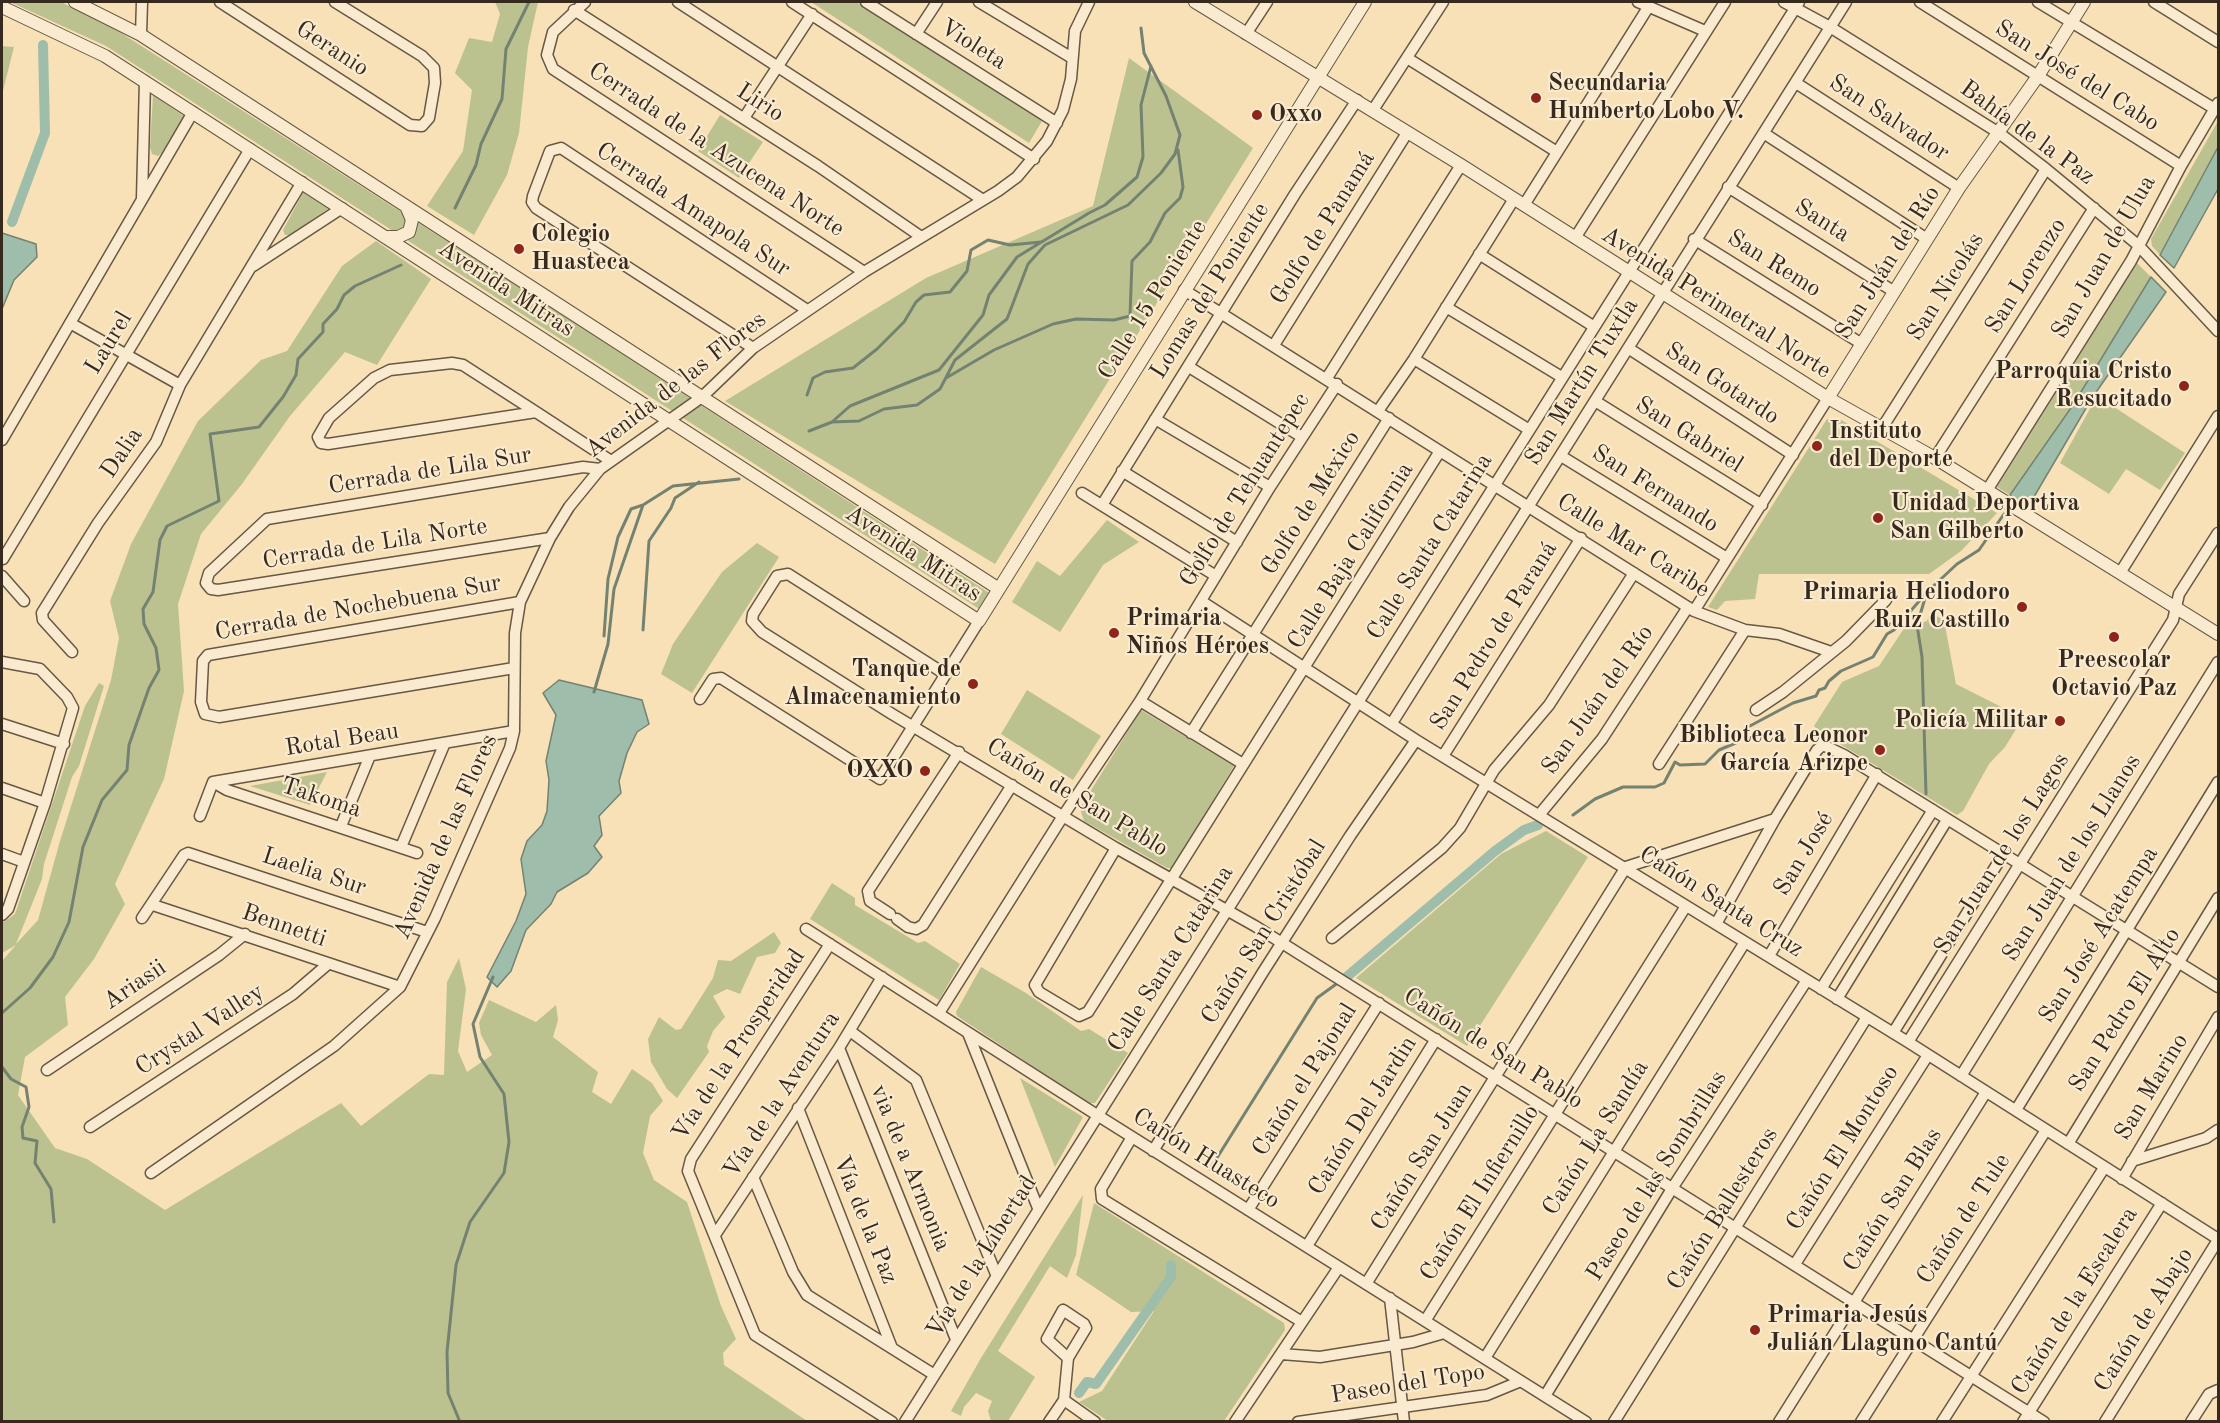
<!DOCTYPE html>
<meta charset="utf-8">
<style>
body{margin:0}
#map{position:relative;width:2220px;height:1423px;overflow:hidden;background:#f8e0b7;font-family:"Old Standard TT",serif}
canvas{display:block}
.frame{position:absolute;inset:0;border:3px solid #362a1f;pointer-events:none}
</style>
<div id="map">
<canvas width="2220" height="1423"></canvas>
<div class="frame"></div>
</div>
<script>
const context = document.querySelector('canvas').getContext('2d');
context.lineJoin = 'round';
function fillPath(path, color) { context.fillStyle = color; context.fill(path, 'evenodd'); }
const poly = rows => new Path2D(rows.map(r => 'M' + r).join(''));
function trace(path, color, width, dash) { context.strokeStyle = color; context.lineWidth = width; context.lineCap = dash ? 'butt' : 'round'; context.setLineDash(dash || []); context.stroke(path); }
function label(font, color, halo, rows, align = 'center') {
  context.font = font + ' "Old Standard TT",serif'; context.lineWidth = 4.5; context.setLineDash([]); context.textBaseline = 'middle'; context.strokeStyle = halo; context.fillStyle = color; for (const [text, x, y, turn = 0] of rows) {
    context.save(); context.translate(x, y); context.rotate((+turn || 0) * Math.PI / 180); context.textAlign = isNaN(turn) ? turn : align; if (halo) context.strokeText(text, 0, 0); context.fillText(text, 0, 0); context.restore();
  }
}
fillPath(poly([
 [10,2,61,2,118,31,539,300,994,596,984,612,106,46],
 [495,2,538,2,528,47,519,133,507,175,474,235,427,206,463,151,472,90,455,73,469,38,492,42,500,14],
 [811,2,856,2,1042,121,1029,143],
 [2,46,14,47,2,95],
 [1129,58,1253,148,995,564,725,401,926,278,1093,206],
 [153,95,184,116,162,153,158,156,152,154,150,147],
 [720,115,763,142,739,178,698,151],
 [2218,121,2218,147,2160,255,2152,246,2151,239],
 [304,191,329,208,290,235,285,235,283,230],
 [376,241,431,279,377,365,345,352,290,416,242,484,201,534,178,604,184,691,164,779,115,884,125,904,94,959,65,997,68,1025,25,1057,18,1095,55,1148,87,1159,165,1210,341,1103,361,1126,429,1074,444,1075,447,982,459,958,466,989,458,1051,467,1072,492,1055,481,1035,479,1023,489,1000,536,1022,556,1005,558,1020,553,1037,598,1072,592,1092,611,1104,632,1069,652,1083,663,1101,650,1116,643,1153,654,1180,687,1202,721,1306,736,1339,723,1353,724,1365,807,1421,2,1421,2,961,16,945,2,953,2,923,15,914,85,706,99,683,104,686,79,766,72,777,44,864,42,879,16,944,38,920,60,841,111,680,119,638,110,601,131,544,198,421,261,360,287,351,342,266],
 [2137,263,2151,277,2073,405,2010,495,1997,487],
 [2097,396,2185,453,2160,490,2126,469,2109,494,2060,463],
 [1838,418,1997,513,1961,551,1929,574,1759,574,1755,599,1725,601,1717,610,1708,607,1827,419],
 [1107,520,1139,542,1103,565,1060,632,1012,602,1037,561,1060,576],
 [757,543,779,557,692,693,661,674,673,644,722,572],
 [1930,613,1944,620,1956,684,2023,718,2005,747,1989,764,1963,811,1957,815,1820,732,1814,726,1842,682,1879,666,1905,627,1927,621],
 [1027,690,1101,736,1073,780,1001,734],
 [1141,710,1234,766,1172,868,1167,868,1084,821,1080,808],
 [327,772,310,805,250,786],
 [1546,831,1588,857,1467,1046,1356,978,1501,854],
 [832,883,855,898,855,905,918,943,925,941,960,964,939,1000,810,919],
 [774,932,781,943,775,953,757,957,740,994,727,989,713,996,725,1017,713,1031,707,1046,709,1052,677,1098,667,1089,651,1062,648,1039,659,1017,676,1030,681,1029,713,978,718,960,731,961],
 [981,967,1026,993,1081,1031,1089,1029,1128,1053,1095,1103,1088,1103,957,1016,956,1012],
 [1020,1078,1083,1117,1055,1167],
 [1083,1195,1076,1255,1067,1278,1050,1266,998,1351,1035,1377,1008,1421,991,1421,988,1411,992,1401,976,1393,964,1407,961,1416,951,1411,981,1358],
 [1094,1203,1284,1323,1285,1330,1224,1421,1108,1421,1079,1402,1102,1391,1154,1311,1131,1312,1076,1275]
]), '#bcc28f');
const water = poly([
 [2218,147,2218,189,2174,268,2160,255,2218,147],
 [2,233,36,244,37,257,14,280,2,309,2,233],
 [2151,277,2166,292,2092,398,2028,507,2010,495,2073,405,2151,277],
 [559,680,642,700,649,724,637,732,627,753,619,781,621,793,599,816,602,835,594,846,602,857,588,873,557,892,551,904,526,930,511,971,497,987,487,977,516,921,526,894,521,859,527,841,542,825,547,811,549,780,546,761,556,715,543,693,559,680]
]);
fillPath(water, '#9ebdaa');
trace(water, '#748272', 1.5);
trace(poly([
 [455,208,476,165,481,144,502,99,506,49,529,2],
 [946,378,994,350,1053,324,1076,319,1114,320,1130,316,1132,261,1150,242,1165,213,1180,198,1183,187,1178,150],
 [807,395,813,378,825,372,853,368,877,349,904,322,916,302,924,295,950,292,967,271,971,250,988,240,1010,245,1041,242],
 [832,422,850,406,939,370,983,315,989,295,1017,257,1089,213,1105,205,1137,177,1143,157,1141,105,1151,66],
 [809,431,832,422,859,421,884,409,917,405,940,389,955,360,1007,319,1028,264,1045,245,1128,205,1161,173,1175,154,1180,135,1166,96,1144,53,1141,28],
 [1926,595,1917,625,1922,657,1926,794],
 [643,630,649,541,671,508,675,498,699,482],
 [604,636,608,579,618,537,631,509,643,505],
 [594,692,608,644,614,589,643,505,673,486,739,479],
 [1573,815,1595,799,1623,787,1655,787,1664,783,1675,762,1680,765,1705,764,1719,750,1738,742,1748,727,1793,703,1816,696,1819,690,1825,688,1829,681,1841,671,1873,657,1887,634,1894,630,1928,591,1957,564,1979,550,2004,514],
 [2,1013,30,988,53,957,69,922,83,847,102,800,127,770,129,745,149,688,159,670,156,648,144,624,143,609,153,592,160,540,167,526,219,501,210,434,259,427,283,397,296,375,298,359,323,332,323,324,337,309,344,295,355,286,401,265],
 [2,1067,11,1079,26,1087,29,1107,22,1127,23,1138,37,1141,35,1163,51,1189,54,1222],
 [1210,1169,1317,998,1339,982],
 [460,1422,448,1393,447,1352,456,1265,470,1222,504,1173,509,1142,504,1094,480,1057,473,1024,493,977]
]), '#748272', 3);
trace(poly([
 [12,222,45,133,43,45],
 [1343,980,1495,851,1524,830,1538,825],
 [1079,1393,1087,1382,1096,1384,1171,1277,1171,1265]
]), '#9ebdaa', 10);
const minor = poly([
 [220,2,410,125,422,126,429,118,435,83,434,68,422,56,335,2],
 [585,2,553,32,547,55,553,69,864,272],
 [678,2,983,200],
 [792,2,1034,159],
 [866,2,1057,123],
 [979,2,1072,58],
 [1638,2,1705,31],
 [1784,2,1830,27,1999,133,2046,169,2138,245,2218,331],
 [1920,2,2181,166],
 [2038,2,2215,109],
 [2154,2,2218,42],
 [574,10,818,166,920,236],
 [916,34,937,2],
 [1246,34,1267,2],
 [141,35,142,2],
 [1407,58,1557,152],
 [1796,83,1959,188],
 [1373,110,1443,2],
 [744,118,812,14],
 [1765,134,1927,239],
 [1728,187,1893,291],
 [142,198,145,81],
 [1524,205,1649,6],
 [1575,238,1725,2],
 [1694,239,1862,344],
 [1479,254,1593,326],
 [253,266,342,208],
 [1184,290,1694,611,1745,630,1779,634,1831,652],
 [1446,307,1560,376],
 [70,323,180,385],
 [1274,345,1407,133],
 [753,348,536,208,532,202,533,196,550,151,561,148,807,310],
 [1628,348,1793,455],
 [1414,359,1528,429],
 [1189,367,1302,437],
 [1327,378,1461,165],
 [1595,401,1762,505],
 [1378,411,1414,359,1514,199],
 [536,412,328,444,321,443,318,437,329,418,374,378,390,370,452,363,463,365,536,412,611,461],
 [1155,419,1270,487],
 [1882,428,2046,169],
 [2,440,193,112],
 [1561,456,1727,558],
 [1935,458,2094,208],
 [1122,471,1237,542],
 [1986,492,2131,261,2181,166,2218,103],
 [1082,493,1216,576],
 [1102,505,1295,194,1357,100],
 [550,538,218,590,211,589,206,583,209,573,267,519,583,467,600,469],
 [3,559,250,149],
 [2120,573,2218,416],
 [2,576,24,601],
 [1201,601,1416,740,1908,1042,2218,1239],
 [1694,611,1828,398],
 [72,652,43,620,42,613,98,523,156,442,180,385,302,182],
 [2,662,40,669,67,697,73,708,45,803,8,909,2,915],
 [514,668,219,717,205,714,201,702,203,661,208,655,520,602],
 [945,674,788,574,777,576,753,614,752,621,762,632,892,714,1116,848,1255,926,2044,1422],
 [700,699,713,679,721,678,880,779,979,621],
 [1140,701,1243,764],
 [1756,710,1783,692,1846,641,1886,600],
 [1392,723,1846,2],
 [2,724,64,744],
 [1191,733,1389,418],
 [1443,756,1581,538],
 [1659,764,1745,630],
 [213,782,227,790,417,853],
 [2,788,45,803],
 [1539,815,1602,739,1688,607],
 [200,816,213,782,514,731],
 [341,826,369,758],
 [401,847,444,745],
 [1116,848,1035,985,1039,992,1079,1016,1088,1012,1440,451],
 [2,854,24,862],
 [153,905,400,987],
 [890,914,870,901,868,891,959,752],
 [142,918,184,855,188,853,427,932],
 [897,919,908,927,916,929,923,925,1012,785],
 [1716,924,1775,819,1817,750,1823,745,1844,755,2218,987],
 [806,929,1097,1115,1586,1422],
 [1332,938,1442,848,1460,828,1494,770,1549,705,1634,573],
 [830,944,691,1159,688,1171,755,1335,892,1422],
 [1769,956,1877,774],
 [1821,989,1933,810],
 [1837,999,1947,820],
 [939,1013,1063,816,1140,701,1270,487,1337,384],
 [850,1031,916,1080,996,1274],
 [968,1033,1038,1208],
 [1893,1033,2004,853],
 [1908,1042,2173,620,2179,594,2218,533],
 [839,1048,955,1337],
 [47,1070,219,955,245,934],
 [1961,1076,2218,662],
 [798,1108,892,1348],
 [2016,1110,2218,782],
 [90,1127,293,994,328,964],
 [1132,1137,1101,1189,1102,1199,1302,1322],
 [2068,1144,2218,898],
 [1153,1151,1263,972,1350,836,1416,740],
 [2132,1161,2206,1138,2218,1130],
 [151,1173,334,1046,400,987,435,918,510,748,514,731,515,633,520,602,550,538,569,507,600,469,702,397,753,348,864,272,998,191,1017,177,1047,141,1063,110,1071,79,1075,31,1089,2],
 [753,1177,793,1272,807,1295,933,1374],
 [2122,1179,2218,1017],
 [1248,1210,1379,1003],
 [715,1235,839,1048,882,977],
 [1307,1246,1436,1039],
 [1795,1264,1928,1055],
 [1366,1284,1626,867,1775,819],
 [1390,1298,1404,1422],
 [1063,1310,1084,1324,1086,1328,1068,1358,1047,1339,1063,1310],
 [1425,1321,1686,906],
 [1281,1354,1320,1357,1413,1342,1444,1333],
 [1485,1358,1745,942],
 [1545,1396,1673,1187,1807,980],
 [1064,1400,1068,1358],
 [1064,1400,1095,1422],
 [905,1422,1799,2],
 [1049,1422,1064,1400],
 [1235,1422,1339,1267],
 [1298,1422,1487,1395,1521,1381],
 [1614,1422,1867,1017],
 [1779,1422,1986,1092],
 [1861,1422,2046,1130],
 [1942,1422,2104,1168],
 [2023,1422,2162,1203],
 [2105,1422,2218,1240],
 [2191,1422,2209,1394,2218,1390]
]);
const tertiary = poly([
 [75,2,141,35,999,589],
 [1195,2,1461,165,1828,398,1935,458,2218,634],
 [2,7,105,56,979,621,1365,2],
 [388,237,398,237,409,232,412,220,406,206],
 [1828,398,1959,188,2038,76,2084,2]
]);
trace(minor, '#665845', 13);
trace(tertiary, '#665845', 14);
trace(minor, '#faebd0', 10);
trace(tertiary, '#faebd0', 12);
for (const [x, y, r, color] of [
 [1536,98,6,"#8f2418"],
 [1257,115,6,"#8f2418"],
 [519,249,6,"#8f2418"],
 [2184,386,6,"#8f2418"],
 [1817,446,6,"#8f2418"],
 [1878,518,6,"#8f2418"],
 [2022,607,6,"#8f2418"],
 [1114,633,6,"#8f2418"],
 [2114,637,6,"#8f2418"],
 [973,684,6,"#8f2418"],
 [2060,721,6,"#8f2418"],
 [1880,750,6,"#8f2418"],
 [925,771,6,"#8f2418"],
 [1755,1330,6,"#8f2418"]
]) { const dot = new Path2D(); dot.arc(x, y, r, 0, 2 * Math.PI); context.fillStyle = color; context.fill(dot); trace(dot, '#faebd0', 2); }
label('24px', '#362a1f', '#faebd0', [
 ["Violeta",973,45,32],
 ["Geranio",332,49,33],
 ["San José del Cabo",2077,76,32],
 ["Lirio",760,103,33],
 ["San Salvador",1889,118,33],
 ["Bahía de la Paz",2027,133,36],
 ["Cerrada de la Azucena Norte",716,150,33],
 ["Cerrada Amapola Sur",693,210,33],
 ["Santa",1822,221,32],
 ["Golfo de Panamá",1323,228,-58],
 ["San Juan de Ulua",2104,257,-60],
 ["San Juán del Río",1888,263,-58],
 ["San Remo",1774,264,32],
 ["San Lorenzo",2026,276,-58],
 ["San Nicolás",1946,287,-58],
 ["Avenida Mitras",506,289,33],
 ["Lomas del Poniente",1210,291,-58],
 ["Calle 15 Poniente",1153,300,-58],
 ["Avenida Perimetral Norte",1716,303,32],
 ["Laurel",109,343,-59],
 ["San Martín Tuxtla",1582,382,-58],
 ["San Gotardo",1722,384,33],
 ["Avenida de las Flores",676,385,-38],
 ["San Gabriel",1689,435,32],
 ["Dalia",122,453,-56],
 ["Cerrada de Lila Sur",430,471,-9],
 ["San Fernando",1655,489,32],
 ["Golfo de Tehuantepec",1245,490,-58],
 ["Golfo de México",1311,503,-58],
 ["Cerrada de Lila Norte",375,544,-9],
 ["Calle Mar Caribe",1633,546,32],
 ["Calle Santa Catarina",1430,547,-58],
 ["Avenida Mitras",913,554,33],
 ["Calle Baja California",1351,556,-58],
 ["Cerrada de Nochebuena Sur",358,608,-10],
 ["San Pedro de Paraná",1494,636,-58],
 ["San Juán del Río",1598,700,-55],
 ["Rotal Beau",342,740,-9],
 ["Takoma",321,798,18],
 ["Cañón de San Pablo",1077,798,31],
 ["Avenida de las Flores",446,837,-66],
 ["San José",1804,854,-59],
 ["San Juan de los Lagos",2002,854,-58],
 ["San Juan de los Llanos",2072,858,-58],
 ["Laelia Sur",314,872,18],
 ["Cañón Santa Cruz",1721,902,32],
 ["Bennetti",284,926,19],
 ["Cañón San Cristóbal",1264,932,-58],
 ["San José Acatempa",2099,935,-58],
 ["Calle Santa Catarina",1171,959,-58],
 ["Ariasii",135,985,-34],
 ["San Pedro El Alto",2125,1010,-58],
 ["Crystal Valley",200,1030,-33],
 ["Vía de la Prosperidad",739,1045,-57],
 ["Cañón de San Pablo",1493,1049,32],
 ["Cañón el Pajonal",1305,1080,-58],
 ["San Marino",2152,1087,-59],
 ["Vía de la Aventura",782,1095,-57],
 ["Cañón Del Jardin",1363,1116,-58],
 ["Cañón La Sandía",1596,1138,-58],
 ["Cañón El Montoso",1843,1148,-58],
 ["Cañón San Juan",1422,1157,-58],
 ["Cañón Huasteco",1206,1159,32],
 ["via de a Armonia",910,1168,68],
 ["Paseo de las Sombrillas",1657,1176,-58],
 ["Cañón El Infiernillo",1480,1193,-58],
 ["Cañón San Blas",1893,1200,-58],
 ["Cañón Ballesteros",1723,1209,-58],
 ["Cañón de Tule",1964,1219,-57],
 ["Vía de la Paz",865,1220,68],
 ["Vía de la Libertad",982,1257,-58],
 ["Cañón de la Escalera",2075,1301,-58],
 ["Cañón de Abajo",2144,1320,-58],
 ["Paseo del Topo",1408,1384,-9]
]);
label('bold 24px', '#362a1f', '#faebd0', [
 ["Secundaria",1548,84],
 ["Humberto Lobo V.",1548,112],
 ["Oxxo",1269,115],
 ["Colegio",531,235],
 ["Huasteca",531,263],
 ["Parroquia Cristo",2172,372,"right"],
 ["Resucitado",2172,400,"right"],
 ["Instituto",1829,432],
 ["del Deporte",1829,460],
 ["Unidad Deportiva",1890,504],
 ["San Gilberto",1890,532],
 ["Primaria Heliodoro",2010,593,"right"],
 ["Ruiz Castillo",2010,621,"right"],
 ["Primaria",1126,619],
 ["Niños Héroes",1126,647],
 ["Preescolar",2114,661,"center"],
 ["Octavio Paz",2114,689,"center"],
 ["Tanque de",961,670,"right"],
 ["Almacenamiento",961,698,"right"],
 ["Policía Militar",2048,721,"right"],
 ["Biblioteca Leonor",1868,736,"right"],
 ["García Arizpe",1868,764,"right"],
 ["OXXO",913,771,"right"],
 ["Primaria Jesús",1767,1316],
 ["Julián Llaguno Cantú",1767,1344]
], 'left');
</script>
